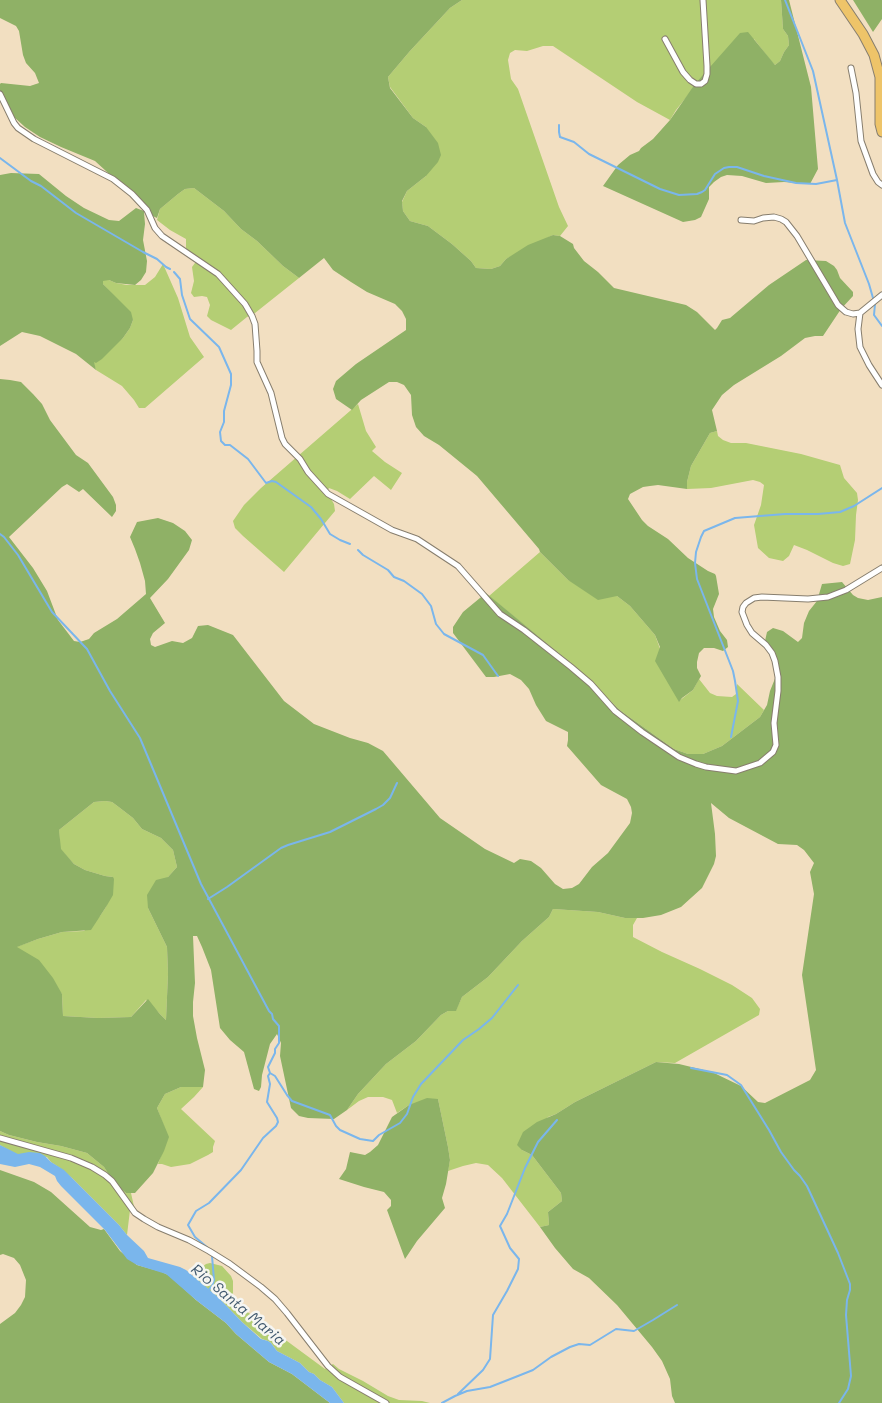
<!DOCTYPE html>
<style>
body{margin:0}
canvas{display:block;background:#f2dfc1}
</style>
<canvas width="882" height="1403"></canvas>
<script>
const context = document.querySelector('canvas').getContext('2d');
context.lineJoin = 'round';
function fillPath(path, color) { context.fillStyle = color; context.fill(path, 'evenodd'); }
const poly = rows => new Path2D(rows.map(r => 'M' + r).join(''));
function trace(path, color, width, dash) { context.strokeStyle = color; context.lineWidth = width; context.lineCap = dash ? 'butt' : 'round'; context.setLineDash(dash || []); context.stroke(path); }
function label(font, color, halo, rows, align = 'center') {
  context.font = font + ' Mali,sans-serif'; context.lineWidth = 5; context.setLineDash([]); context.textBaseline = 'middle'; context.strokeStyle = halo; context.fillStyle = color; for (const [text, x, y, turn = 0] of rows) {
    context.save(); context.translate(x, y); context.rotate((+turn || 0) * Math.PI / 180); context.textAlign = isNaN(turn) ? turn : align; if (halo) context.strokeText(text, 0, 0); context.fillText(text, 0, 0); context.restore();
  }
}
fillPath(poly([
 [462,0,781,0,783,29,788,36,789,45,784,52,780,61,775,65,771,61,754,39,688,95,676,110,670,120,637,102,553,46,543,46,527,51,515,50,510,53,508,60,511,79,518,89,559,207,568,226,560,236,553,235,506,259,500,266,491,269,476,268,471,261,452,244,428,226,410,221,403,211,402,202,407,191,426,176,426,127,413,118,390,87,388,77,410,51,450,8],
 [194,188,224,211,241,229,257,241,283,266,299,278,255,313,247,317,231,330,211,320,207,316,210,305,207,297,202,296,194,297,191,293,194,281,192,267,195,263,195,258,186,248,186,239,170,230,157,220,160,209,178,194,185,189],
 [163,264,178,298,190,337,204,357,145,408,139,408,134,400,122,386,96,370,93,361,123,338,130,328,133,320,118,300,103,284,103,280,109,280,116,283,127,285,145,285,155,277],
 [358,404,366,431,376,447,372,451,385,462,402,473,391,490,374,476,350,499,337,491,329,488,327,492,334,504,335,511,284,572,243,536,235,528,233,521,244,505,261,488],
 [717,431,718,436,723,440,731,443,746,443,801,454,840,465,844,478,857,493,858,500,856,515,855,540,850,564,843,566,833,563,807,550,794,545,789,556,783,561,769,558,758,548,754,525,761,505,764,485,760,482,753,480,711,488,687,489,687,482,691,466,710,433],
 [540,552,568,580,617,596,630,606,655,635,679,701,693,690,699,679,710,693,717,696,732,697,736,694,737,684,764,710,760,717,722,746,703,754,688,754,674,749,621,711,566,659,489,596],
 [105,801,112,802,120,808,133,818,142,829,161,838,173,850,177,867,168,877,148,908,167,947,168,974,166,1020,146,1000,131,1017,98,1018,63,1016,62,994,16,947,38,939,62,932,84,931,100,916,106,907,113,877,105,876,85,870,74,864,60,849,59,830,94,802],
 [553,909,598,912,625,918,637,918,633,925,633,937,662,952,700,969,732,985,752,998,760,1009,759,1015,675,1063,656,1062,575,1102,556,1114,548,1117,522,1150,532,1155,561,1193,562,1201,548,1212,549,1225,540,1227,502,1178,488,1165,476,1163,463,1166,448,1171,450,1160,448,1147,438,1099,409,1105,397,1113,392,1100,383,1097,368,1097,359,1101,347,1110,358,1094,386,1064,416,1041,441,1015,448,1011,456,1010,462,997,488,977,522,941,549,917],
 [181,1087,203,1087,194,1097,181,1109,215,1141,213,1147,213,1152,208,1155,190,1164,171,1167,162,1164,158,1164,168,1137,157,1108,165,1094],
 [0,1131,9,1135,37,1142,61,1146,87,1153,104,1167,115,1184,126,1193,131,1193,135,1211,130,1210,127,1235,119,1225,72,1178,60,1168,51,1162,47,1157,15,1154,0,1145],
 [210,1263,222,1266,231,1276,233,1281,233,1297,238,1305,325,1369,333,1364,339,1369,363,1381,388,1396,399,1400,422,1401,430,1403,344,1403,332,1387,320,1380,314,1374,309,1372,300,1363,277,1351,271,1343,268,1341,262,1339,242,1322,218,1297,194,1278,202,1267,206,1264]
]), '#b4ce74');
fillPath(poly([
 [0,0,462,0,450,8,410,51,388,77,390,88,413,118,426,127,438,143,441,155,438,162,426,176,407,191,402,201,403,211,410,221,428,226,452,244,471,261,476,268,491,269,500,266,506,259,528,245,553,235,560,236,573,244,574,248,584,261,598,272,614,288,686,305,697,312,715,330,717,328,722,320,730,318,769,285,806,260,826,261,834,266,837,270,840,278,853,292,853,296,841,309,823,336,815,336,805,338,781,356,734,385,722,395,712,410,717,431,710,433,691,466,687,482,687,489,658,485,650,486,643,487,630,494,628,499,642,520,648,526,668,539,688,558,708,571,715,574,716,576,719,594,713,609,714,617,720,631,727,640,728,647,723,651,714,648,704,648,699,653,697,662,697,668,701,676,693,690,682,698,679,702,655,661,660,647,655,635,630,606,617,596,598,600,568,580,540,552,539,549,477,476,439,445,424,436,416,427,412,415,411,395,404,385,397,382,389,382,361,400,352,410,336,399,333,389,336,381,356,364,406,330,406,319,402,311,395,304,367,292,351,282,333,270,324,258,299,278,283,266,257,241,241,229,224,211,194,188,185,189,178,194,160,209,157,218,144,212,145,224,143,240,147,261,146,272,141,280,135,285,116,283,109,280,103,281,103,284,131,312,133,320,130,328,123,338,102,359,96,363,94,362,96,370,76,354,40,336,22,332,0,346,0,175,11,173,39,174,66,196,84,208,109,220,119,221,136,208,144,211,141,205,130,193,95,161,61,147,40,137,25,127,14,117,0,100,0,84,1,83,30,86,39,83,35,73,26,63,23,55,19,31,16,26,0,18],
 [781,0,789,0,811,87,818,169,810,184,784,182,766,183,742,176,727,175,721,177,714,182,709,187,709,199,701,217,695,220,683,222,603,186,618,165,630,155,639,151,641,148,653,139,670,120,695,84,740,33,748,32,775,65,780,61,784,52,789,45,788,36,783,29],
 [853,0,882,0,882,19,873,32],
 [0,379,10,380,21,382,33,394,42,404,50,420,76,455,88,463,113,497,116,505,116,511,112,517,83,489,79,492,67,484,62,487,9,537,33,568,47,591,58,620,74,641,80,642,89,639,94,633,117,619,146,594,145,581,140,563,135,549,130,537,137,522,158,518,173,523,185,531,192,540,189,550,168,579,150,598,165,623,153,633,150,639,151,645,155,647,172,641,183,643,192,638,198,626,208,625,233,635,284,701,314,724,350,738,368,743,383,751,440,818,485,849,514,863,520,859,531,861,541,868,555,884,563,889,572,888,579,884,592,867,608,853,630,823,632,813,631,807,627,799,601,785,567,746,568,740,568,732,546,721,536,705,529,689,521,680,510,674,494,677,486,677,453,633,453,627,463,612,486,593,566,659,621,711,674,749,688,754,703,754,722,746,760,717,767,705,770,691,776,676,772,656,765,641,767,632,773,628,783,631,798,642,802,638,804,623,809,611,817,601,822,584,842,582,853,595,858,598,868,600,882,597,882,1403,675,1403,672,1396,670,1379,662,1361,652,1347,617,1305,589,1278,573,1269,555,1248,540,1227,549,1225,548,1212,562,1201,561,1193,532,1155,522,1150,517,1145,523,1132,537,1122,556,1114,575,1102,656,1062,679,1064,712,1072,741,1086,758,1102,765,1103,810,1080,816,1070,802,975,814,894,810,872,814,863,804,850,797,845,778,844,729,818,711,803,715,834,716,856,714,864,702,888,681,907,661,915,643,918,625,918,598,912,553,909,549,917,522,941,488,977,462,997,456,1011,448,1011,441,1015,416,1041,386,1064,358,1094,347,1110,334,1119,308,1118,299,1116,291,1108,280,1056,281,1043,277,1034,270,1044,262,1075,261,1087,259,1091,254,1089,244,1052,230,1040,220,1028,211,970,202,947,197,936,193,936,195,983,193,1002,193,1016,197,1038,205,1070,203,1087,181,1087,165,1094,157,1108,169,1137,164,1151,153,1173,135,1193,126,1193,115,1184,104,1167,87,1153,61,1146,37,1142,9,1135,0,1131],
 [105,801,112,802,120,808,133,818,142,829,161,838,173,850,177,867,168,877,156,880,147,895,148,908,167,947,168,974,166,1020,159,1013,148,999,131,1017,98,1018,63,1016,62,994,53,978,39,960,17,947,38,939,62,932,91,930,106,907,113,895,114,879,113,877,105,876,85,870,74,864,61,849,59,830,94,802],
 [427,1098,438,1099,448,1147,450,1160,446,1184,442,1198,445,1208,417,1241,405,1259,387,1210,391,1206,391,1200,384,1192,364,1187,339,1179,346,1169,350,1152,365,1155,370,1152,378,1145,392,1117,409,1105],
 [0,1170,34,1182,51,1192,90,1227,101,1230,104,1229,120,1251,137,1265,162,1272,170,1276,196,1300,226,1323,236,1334,269,1362,292,1374,330,1403,0,1403,0,1324,15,1313,21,1305,25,1297,26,1280,20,1265,14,1258,3,1254,0,1255]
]), '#8fb166');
fillPath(poly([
 [0,1145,18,1154,29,1152,40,1153,45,1156,51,1162,64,1170,119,1225,127,1235,144,1251,148,1258,180,1267,186,1270,218,1297,242,1322,261,1339,268,1341,271,1343,277,1351,300,1363,309,1372,314,1374,320,1380,332,1387,344,1403,330,1403,292,1374,269,1362,236,1334,226,1323,196,1300,166,1274,137,1265,127,1259,105,1230,61,1186,57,1181,55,1176,40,1167,29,1164,15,1167,0,1164]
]), '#7ab6ec');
trace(poly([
 [785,0,813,71,837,180,845,223,869,284,873,298],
 [559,125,559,132,560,137,574,142,589,154,660,189,679,195,697,194,702,192,705,190,715,174,724,168,729,167,737,167,764,176,796,183,816,184,837,180],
 [0,158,31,181,41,186,76,213,143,252,157,259,166,267,170,269],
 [174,272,180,279,182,295,190,319,219,347,231,374,231,385,224,411,224,422,220,432,221,441,225,445,230,445,248,459,266,483,272,481,276,482,311,507,321,519,330,534,340,540,350,544],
 [875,304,874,315,882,326],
 [0,534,4,537,18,555,52,612,87,649,110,691,140,738,201,884,269,1011,272,1014,273,1019,279,1026,279,1043,275,1049,275,1053,268,1067,270,1073,268,1076,270,1084,267,1102,277,1118,278,1122,276,1126,263,1138,241,1170,209,1203,196,1211,188,1225,195,1237,208,1248],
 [358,550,363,555,388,570,394,577,404,581,422,594,431,606,436,624,444,634,483,655,498,676],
 [731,737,738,701,735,681,733,671,697,579,695,563,696,552,701,537,704,531,735,518,785,514,818,514,840,512,854,506,882,488],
 [208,899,227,887,281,848,288,845,330,832,376,809,383,805,390,798,397,783],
 [691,1068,727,1075,741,1085,769,1130,781,1152,794,1170,800,1176,807,1186,838,1253,850,1284,850,1290,847,1300,846,1315,851,1376,848,1389,839,1403],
 [270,1073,275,1076,287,1095,292,1101,330,1115,336,1126,340,1130,360,1139,373,1141,379,1135,400,1123,407,1114,413,1097,421,1084,463,1040,479,1029,492,1018,518,985],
 [207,1292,212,1286,214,1280,212,1256],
 [458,1394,483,1370,490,1359,493,1315,507,1291,518,1269,519,1259,510,1248,500,1226,507,1214,525,1168,538,1142,557,1120],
 [442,1403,455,1396,467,1391,490,1387,518,1376,533,1370,551,1357,570,1347,579,1344,590,1345,616,1329,634,1331,653,1320,677,1305]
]), '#7ab6ec', 2);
const street = poly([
 [665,39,683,72,690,80,696,84,701,84,705,81,707,74,707,66,703,0],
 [851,68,856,93,861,141,873,174,878,182,882,185],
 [0,94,14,123,18,128,34,139,113,179,132,194,147,210,155,228,162,236,218,274,245,304,252,316,255,324,257,351,257,362,271,393,282,438,285,444,300,459,308,472,328,494,392,530,417,539,458,566,500,614,524,630,571,667,591,684,615,711,642,732,679,757,696,764,706,767,736,771,760,763,773,752,776,745,774,723,778,691,778,677,775,661,772,653,766,645,752,633,747,625,742,612,743,607,746,603,754,598,762,597,808,599,828,597,846,590,882,568],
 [741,220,754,221,763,218,774,217,781,219,786,222,797,236,838,305,846,312,853,314,860,313,882,295],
 [860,313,858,329,860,347,869,365,882,385],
 [0,1138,71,1158,92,1167,105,1175,112,1181,135,1213,144,1219,158,1227,189,1240,209,1251,230,1264,261,1287,275,1299,287,1313,328,1366,340,1377,386,1403]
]);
const primary = poly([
 [840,0,863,34,874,55,880,77,880,124,882,132]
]);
trace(street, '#877e6e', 7);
trace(primary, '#877e6e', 11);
trace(street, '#fff', 5);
trace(primary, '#eec469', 9);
label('italic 15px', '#425a6f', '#f6f6f2', [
 ["Rio Santa Maria",238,1305,40]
]);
</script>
